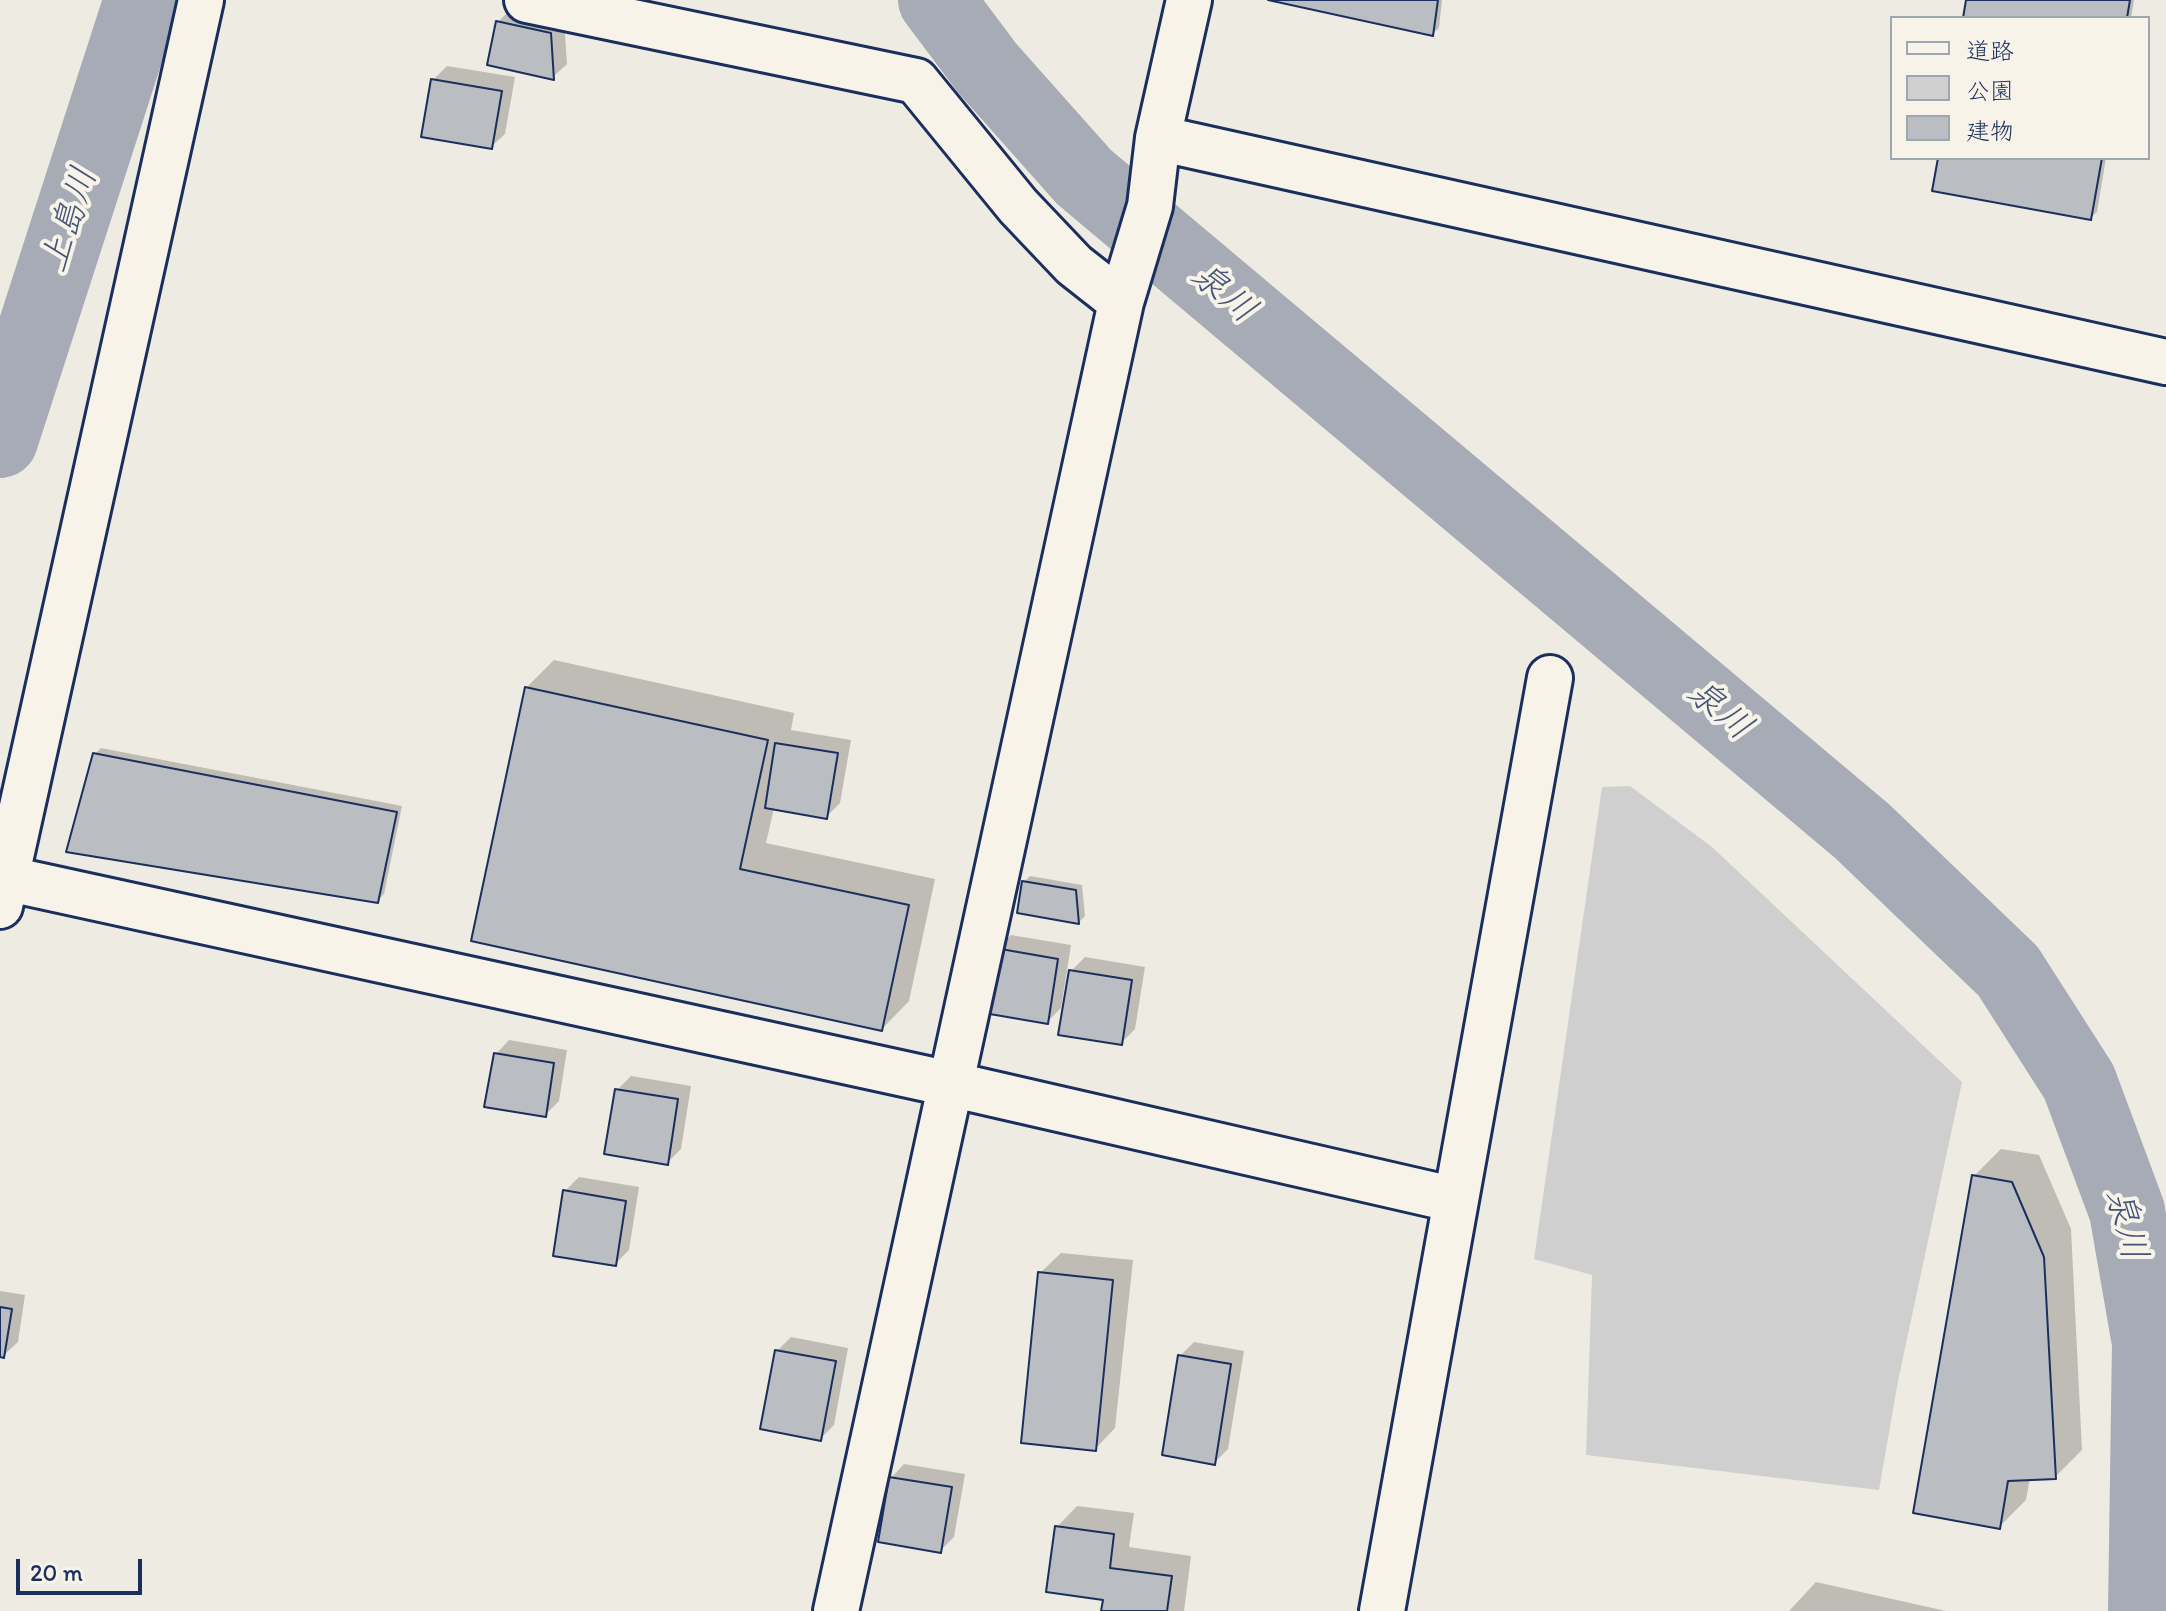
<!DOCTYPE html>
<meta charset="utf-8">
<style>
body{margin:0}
#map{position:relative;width:2166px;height:1611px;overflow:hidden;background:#eeebe2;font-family:Itim,"Klee One",sans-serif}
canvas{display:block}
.legend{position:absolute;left:1890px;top:16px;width:260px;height:144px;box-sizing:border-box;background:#f7f3e8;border:2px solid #9fa5b1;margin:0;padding:10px 14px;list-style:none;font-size:24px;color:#1b2f5e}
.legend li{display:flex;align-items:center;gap:16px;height:40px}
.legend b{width:40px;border:2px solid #9fa5b1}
.scale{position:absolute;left:16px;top:1559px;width:126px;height:36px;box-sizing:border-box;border:4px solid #1b2f5e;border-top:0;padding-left:10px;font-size:24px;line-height:28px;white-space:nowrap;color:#1b2f5e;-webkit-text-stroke:6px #f7f3e8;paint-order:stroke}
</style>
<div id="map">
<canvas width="2166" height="1611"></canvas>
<ul class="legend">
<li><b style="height:10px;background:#f7f3e8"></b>道路</li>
<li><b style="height:22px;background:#cfcfcf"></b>公園</li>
<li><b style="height:22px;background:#babdc2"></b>建物</li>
</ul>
<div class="scale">20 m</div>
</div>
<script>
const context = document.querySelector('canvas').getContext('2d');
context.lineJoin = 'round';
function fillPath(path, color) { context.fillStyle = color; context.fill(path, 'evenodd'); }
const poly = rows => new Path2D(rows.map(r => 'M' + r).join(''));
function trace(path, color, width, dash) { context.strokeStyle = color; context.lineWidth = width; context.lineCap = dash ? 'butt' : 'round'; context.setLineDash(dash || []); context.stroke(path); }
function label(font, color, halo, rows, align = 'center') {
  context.font = font + ' Itim,"Klee One",sans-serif'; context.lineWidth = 8; context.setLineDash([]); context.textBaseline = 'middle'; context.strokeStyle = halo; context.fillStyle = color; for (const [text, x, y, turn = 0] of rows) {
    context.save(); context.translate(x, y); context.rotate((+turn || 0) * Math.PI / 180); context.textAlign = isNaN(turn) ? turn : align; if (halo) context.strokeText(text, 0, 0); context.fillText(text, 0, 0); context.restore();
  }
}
fillPath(poly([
 [1630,786,1712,847,1962,1082,1898,1381,1879,1490,1586,1455,1592,1275,1534,1259,1602,787]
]), '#cfcfcf');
fillPath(poly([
 [1277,0,1442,0,1439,28,1432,34],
 [1968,0,2134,0,2131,18,1965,18],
 [512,8,564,20,567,64,553,77,498,22],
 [447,66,515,77,505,134,491,147,433,80],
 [1940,158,2106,158,2097,212,2090,218],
 [554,660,794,713,791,730,851,740,840,803,826,817,774,808,766,843,935,879,909,1001,882,1029,526,688],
 [101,748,402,806,384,894,377,901,95,754],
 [1030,876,1082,885,1085,916,1079,922,1024,882],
 [1011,935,1071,945,1061,1008,1047,1022,997,949],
 [1085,957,1145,967,1135,1029,1121,1043,1071,971],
 [509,1040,567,1050,559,1101,545,1115,496,1054],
 [631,1076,691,1086,681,1149,667,1163,617,1090],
 [2001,1149,2039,1155,2071,1229,2082,1450,2055,1477,2030,1478,2026,1500,1999,1527,1974,1176],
 [579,1177,639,1187,629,1250,615,1264,565,1191],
 [1061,1253,1133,1260,1115,1428,1095,1449,1040,1273],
 [0,1291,25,1295,18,1342,4,1355,0,1355],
 [791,1337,848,1348,834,1425,820,1439,777,1351],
 [1194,1342,1244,1351,1228,1449,1214,1463,1180,1356],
 [904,1464,965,1474,954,1537,941,1550,891,1478],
 [1077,1506,1134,1513,1129,1547,1191,1556,1184,1611,1103,1611,1105,1598,1057,1527],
 [1816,1582,1946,1611,1789,1611]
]), '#0003');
trace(poly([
 [936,0,987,68,1084,177,1862,831,2008,971,2079,1082,2127,1211,2150,1343,2146,1611],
 [0,440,142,0]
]), '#a6abb5', 76);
const building = poly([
 [1268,0,1438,0,1433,36,1268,0],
 [1966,0,2130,0,2127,18,1963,18,1966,0],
 [496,21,551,33,554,80,487,65,496,21],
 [431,79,502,91,492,149,421,137,431,79],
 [1938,158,2102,158,2091,220,1932,191,1938,158],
 [525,687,768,740,740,869,909,905,882,1031,471,941,525,687],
 [775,743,838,753,827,819,765,808,775,743],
 [93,753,397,812,378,903,66,852,93,753],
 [1022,881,1076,890,1079,924,1017,913,1022,881],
 [995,948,1058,959,1048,1024,984,1013,995,948],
 [1069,970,1132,980,1122,1045,1058,1035,1069,970],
 [494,1053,554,1063,546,1117,484,1107,494,1053],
 [615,1089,678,1099,668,1165,604,1154,615,1089],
 [1972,1175,2012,1182,2044,1257,2056,1479,2008,1481,2000,1529,1913,1513,1972,1175],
 [563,1190,626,1201,616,1266,553,1256,563,1190],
 [1038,1272,1113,1280,1096,1451,1021,1443,1038,1272],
 [0,1307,12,1309,4,1358,0,1357,0,1307],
 [775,1350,836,1361,821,1441,760,1429,775,1350],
 [1178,1355,1231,1364,1215,1465,1162,1455,1178,1355],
 [889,1477,952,1487,941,1553,878,1542,889,1477],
 [1055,1526,1114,1534,1110,1568,1172,1576,1167,1611,1101,1611,1103,1600,1046,1592,1055,1526]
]);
fillPath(building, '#babdc2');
trace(building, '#1b2f5e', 2);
const minor = poly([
 [527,0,916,81,1018,206,1074,265,1121,302],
 [1158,138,2166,362],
 [0,877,950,1084,1456,1200],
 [0,906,201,0],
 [836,1611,1121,302,1150,206,1158,138,1189,0],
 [1382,1611,1550,678]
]);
trace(minor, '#1b2f5e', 50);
trace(minor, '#f7f3e8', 44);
label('italic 36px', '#455478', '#f7f3e8', [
 ["上島川",71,220,-72],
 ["泉川",1223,294,40],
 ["泉川",1719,711,40],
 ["泉川",2125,1225,76]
]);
</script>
